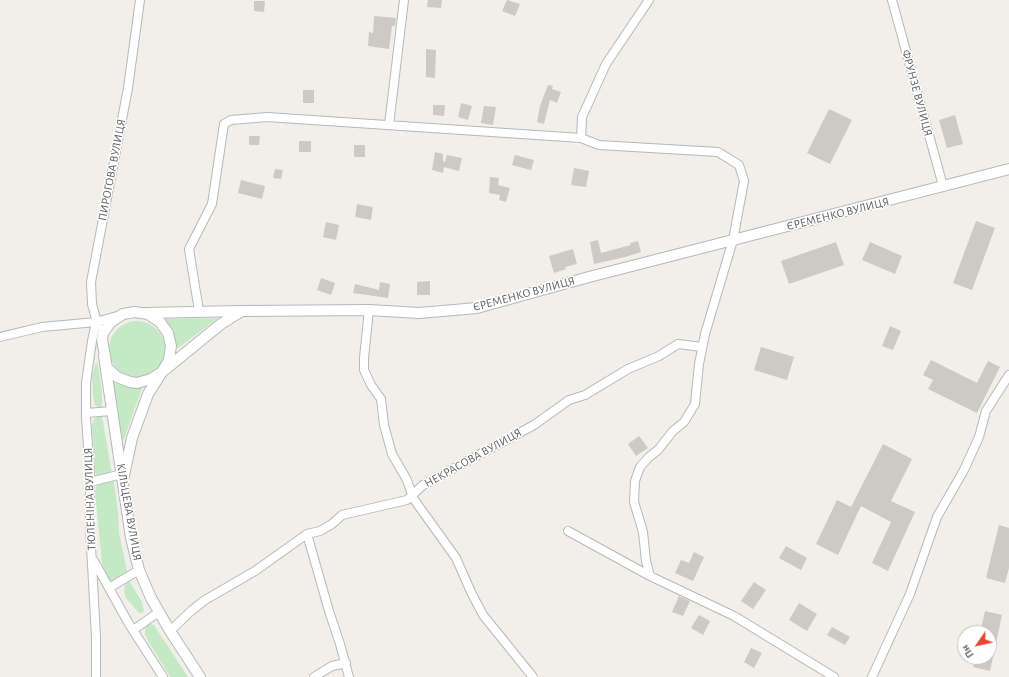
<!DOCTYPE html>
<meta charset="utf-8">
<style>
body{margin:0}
#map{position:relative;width:1009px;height:677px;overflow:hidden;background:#f1efe8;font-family:"Alegreya Sans",sans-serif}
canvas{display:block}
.north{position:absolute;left:957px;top:625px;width:40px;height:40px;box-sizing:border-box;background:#fff;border:1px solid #bfc1c3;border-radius:50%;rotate:236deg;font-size:11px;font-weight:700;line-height:16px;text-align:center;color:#5f6368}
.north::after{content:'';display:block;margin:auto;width:14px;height:18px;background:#ea4335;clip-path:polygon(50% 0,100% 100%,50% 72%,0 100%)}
</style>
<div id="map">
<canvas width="1009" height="677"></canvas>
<div class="north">Пн</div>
</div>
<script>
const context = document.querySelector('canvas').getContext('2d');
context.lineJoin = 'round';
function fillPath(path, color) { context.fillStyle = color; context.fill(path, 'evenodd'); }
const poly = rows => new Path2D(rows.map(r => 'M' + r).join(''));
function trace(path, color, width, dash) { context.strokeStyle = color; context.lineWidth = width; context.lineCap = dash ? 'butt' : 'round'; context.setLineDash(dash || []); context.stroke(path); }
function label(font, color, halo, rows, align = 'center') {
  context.font = font + ' "Alegreya Sans",sans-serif'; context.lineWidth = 3; context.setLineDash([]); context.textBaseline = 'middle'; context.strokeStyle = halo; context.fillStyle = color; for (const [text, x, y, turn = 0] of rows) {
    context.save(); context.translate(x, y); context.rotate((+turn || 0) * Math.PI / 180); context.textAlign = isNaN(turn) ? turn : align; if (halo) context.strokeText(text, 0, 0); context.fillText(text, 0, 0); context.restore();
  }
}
fillPath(poly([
 [218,318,177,349,166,319],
 '109 349a28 28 0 1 1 56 0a28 28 0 1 1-56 0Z',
 [96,363,98,365,102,391,102,405,101,409,95,405,93,396,92,376],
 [112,383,142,388,123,442],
 [101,415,103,422,112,474,97,477,95,471,92,425,94,419],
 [111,479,114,481,118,512,119,533,127,571,126,575,116,580,111,580,108,579,102,563,95,491,97,485,103,481],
 [128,582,130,582,142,602,144,611,142,613,139,613,126,598,124,592,125,585],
 [150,624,154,625,188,677,170,677,147,639,145,634,145,629,146,626]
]), '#c5e8c5');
fillPath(poly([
 [428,0,442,0,441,8,427,7],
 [507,0,520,4,515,16,502,11],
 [254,1,265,1,264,12,254,11],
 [374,16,396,18,395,26,392,26,389,49,368,46,369,32,373,33],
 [426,49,436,50,435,78,426,77],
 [548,85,553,86,552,89,561,92,557,103,550,100,544,124,537,122,540,106],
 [303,90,314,90,314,103,303,103],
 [461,103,472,106,468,120,458,117],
 [433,105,445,105,444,116,433,115],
 [484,106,496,107,493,125,481,123],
 [829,109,852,120,830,164,807,153],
 [955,115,963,144,947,148,939,120],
 [249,136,260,136,259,145,249,145],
 [299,141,311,141,311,152,299,152],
 [354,145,365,145,365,157,354,157],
 [435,152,443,154,443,161,445,162,447,155,462,158,459,171,444,167,443,173,432,170],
 [515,155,534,160,531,170,512,165],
 [574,168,589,171,586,187,571,185],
 [275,169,283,170,281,179,273,178],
 [490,177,499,178,498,185,510,188,506,202,499,200,500,195,489,193],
 [241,180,265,186,262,199,238,193],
 [357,204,373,207,371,220,355,217],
 [976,221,995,228,972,290,953,283],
 [326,222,339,225,336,240,323,237],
 [598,240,601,253,631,245,630,243,638,241,641,252,625,257,594,264,590,242],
 [836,242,844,265,789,284,781,261],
 [870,242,902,256,895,274,862,260],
 [573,249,577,264,565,267,566,269,554,273,549,256],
 [321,278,335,283,331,295,317,290],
 [430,281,430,295,417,295,417,282],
 [380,282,390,284,388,298,353,293,355,284,379,290],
 [890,326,901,331,893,350,882,346],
 [761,347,794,357,787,380,754,370],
 [931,360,977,383,988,361,1000,367,977,413,928,389,933,380,923,375],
 [639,436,648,448,636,456,628,444],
 [883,444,912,459,891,501,915,512,888,571,872,563,891,522,861,506,838,555,816,544,837,500,851,507],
 [999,525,1009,528,1009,568,1005,583,986,578],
 [786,546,807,558,801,570,779,558],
 [694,552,704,557,693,581,675,573,681,560,689,563],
 [754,582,766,590,753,609,741,601],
 [679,596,690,601,683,616,672,612],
 [799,603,817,614,807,631,789,620],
 [985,611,1002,615,990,671,973,667,975,657,989,657,989,633,980,633],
 [699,615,710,621,703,635,691,628],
 [832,627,850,637,845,645,827,635],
 [751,648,762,653,754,668,744,662]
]), '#cccac5');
const minor = poly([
 [649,0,606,64,582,117,581,138,599,145,718,152,739,165,744,181,733,240,705,334,699,364,695,404,684,422,673,431,658,450,649,457,640,467,635,481,634,502,643,532,646,561,650,576,734,616,834,677],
 [892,0,943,186],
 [389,125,404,0],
 [369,310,364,358,364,370,371,385,381,399,384,425,392,454,407,480,413,498,456,558,471,592,483,615,533,677],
 [199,311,189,249,212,204,224,124,231,120,267,117,581,138],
 [98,326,92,304,91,282,128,88,140,0],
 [0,337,42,327,96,322,117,316],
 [86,413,112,411],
 [90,482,122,474],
 [568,531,650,576],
 [307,534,329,611,340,644,349,677],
 [94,561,129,624,163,677],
 [109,588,139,570],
 [133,630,159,612],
 [170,631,191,611,205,600,255,571,307,534,320,531,332,524,342,515,407,500,423,485,534,425,569,400,585,395,628,369,659,356,678,344,702,347],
 [96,677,96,637,90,528,90,474,86,418,86,383,92,341,96,322],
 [314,677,332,666,346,663],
 [872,677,910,594,937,517,964,470,979,437,986,411,1009,375]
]);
const tertiary = poly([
 [135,312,148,314,160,322,168,333,171,346,169,360,162,372,151,379,137,383,130,382,117,377,107,368,102,339,103,333,111,322,123,314,135,312],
 [146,313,240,311],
 [104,356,131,538,139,570,151,598,170,631,200,677],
 [123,480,132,438,148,394,162,372,221,324,242,311,369,310,419,313,477,308,589,277,1009,169]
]);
trace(minor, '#b5b8bc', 10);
trace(tertiary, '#b5b8bc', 12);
trace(minor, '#fff', 8);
trace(tertiary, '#fff', 10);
label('12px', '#5f6368', '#fff', [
 ["ФРУНЗЕ ВУЛИЦЯ",917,93,75],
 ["ПИРОГОВА ВУЛИЦЯ",112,170,-79],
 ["ЄРЕМЕНКО ВУЛИЦЯ",838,214,-14],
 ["ЄРЕМЕНКО ВУЛИЦЯ",524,294,-15],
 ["НЕКРАСОВА ВУЛИЦЯ",473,458,-29],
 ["ТЮЛЕНІНА ВУЛИЦЯ",90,499,-92],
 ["КІЛЬЦЕВА ВУЛИЦЯ",129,512,80]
]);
</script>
